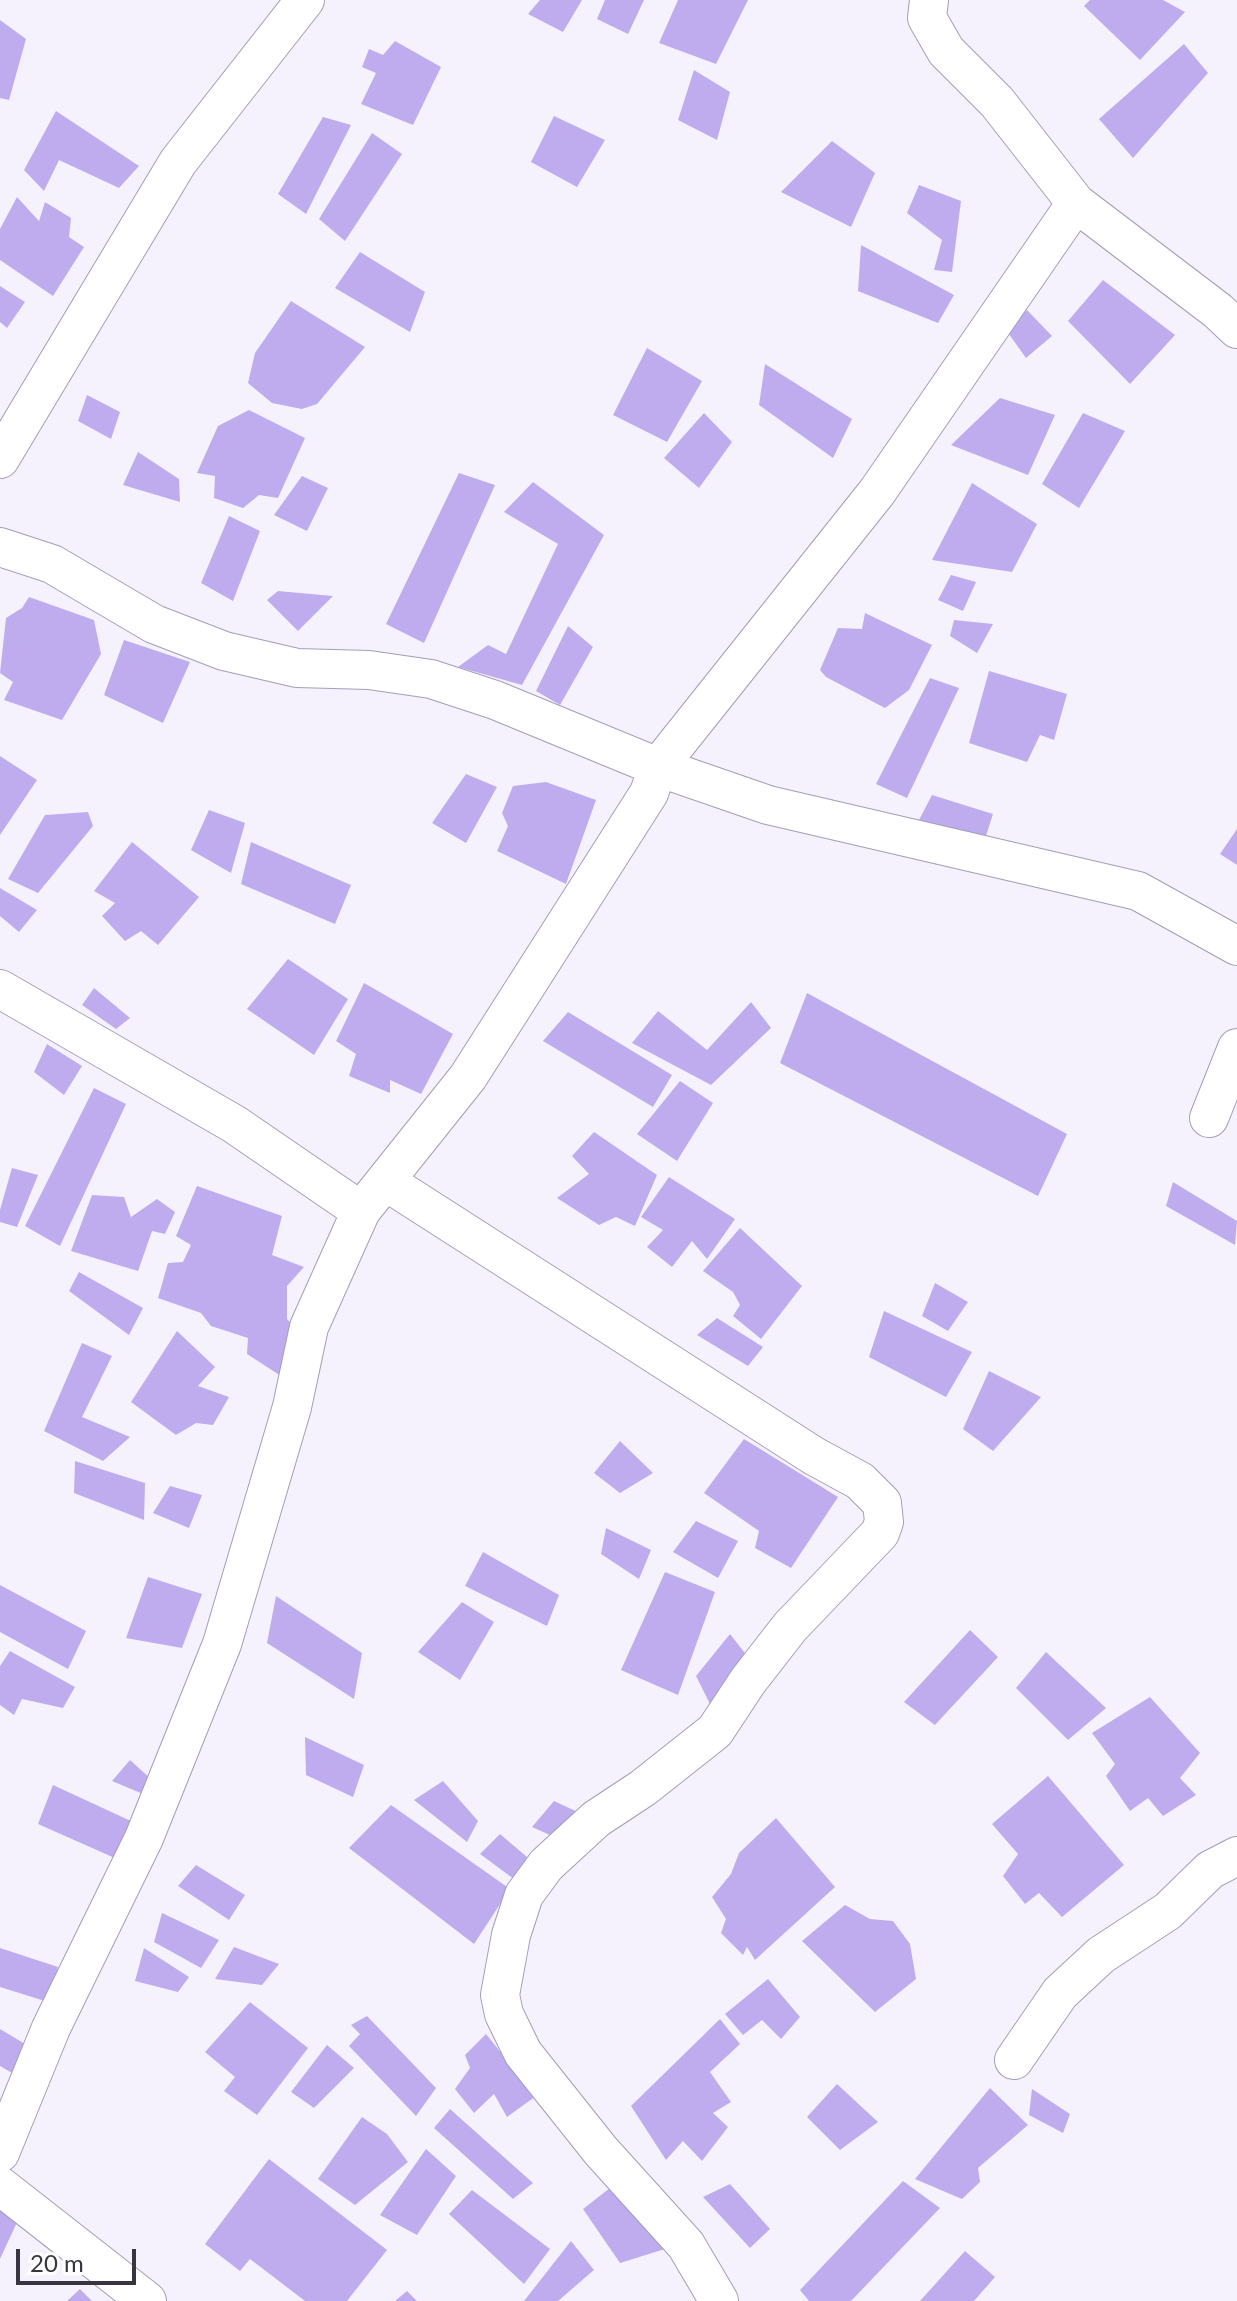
<!DOCTYPE html>
<style>
body{margin:0}
#map{position:relative;width:1237px;height:2301px;overflow:hidden;background:#f5f2fe;font-family:Lato,sans-serif}
canvas{display:block}
.scale{position:absolute;left:16px;top:2249px;width:120px;height:36px;box-sizing:border-box;border:4px solid #383541;border-top:0;padding-left:10px;font-size:24px;line-height:28px;white-space:nowrap;color:#383541;-webkit-text-stroke:6px #fff;paint-order:stroke}
</style>
<div id="map">
<canvas width="1237" height="2301"></canvas>
<div class="scale">20 m</div>
</div>
<script>
const context = document.querySelector('canvas').getContext('2d');
context.lineJoin = 'round';
function fillPath(path, color) { context.fillStyle = color; context.fill(path, 'evenodd'); }
const poly = rows => new Path2D(rows.map(r => 'M' + r).join(''));
function trace(path, color, width, dash) { context.strokeStyle = color; context.lineWidth = width; context.lineCap = dash ? 'butt' : 'round'; context.setLineDash(dash || []); context.stroke(path); }
fillPath(poly([
 [540,0,582,0,563,32,528,14],
 [605,0,644,0,628,34,597,19],
 [678,0,748,0,716,64,659,43],
 [1090,0,1163,0,1185,12,1140,60,1084,6],
 [0,20,26,39,9,100,0,98],
 [395,41,441,67,413,125,361,104,376,73,362,67,369,49,383,55],
 [1184,44,1208,73,1133,158,1099,119],
 [694,70,730,92,717,140,678,120],
 [56,111,139,166,119,188,59,160,44,191,24,170],
 [554,116,605,140,577,187,531,162],
 [323,117,351,125,306,214,278,194],
 [372,133,402,154,345,241,319,219],
 [832,141,875,173,851,227,781,192],
 [919,185,961,201,952,272,934,270,942,240,907,213],
 [17,197,39,221,45,202,71,218,69,237,84,247,53,296,0,260,0,229],
 [861,245,954,295,938,323,858,291],
 [360,252,425,292,410,332,335,288],
 [1103,280,1175,335,1130,384,1068,321],
 [0,286,25,302,7,328,0,322],
 [291,301,365,347,317,404,302,409,272,403,248,383,255,353],
 [1027,310,1052,336,1026,358,1006,330],
 [647,348,702,381,667,442,613,415],
 [765,364,852,419,833,458,759,405],
 [87,395,120,412,111,439,78,421],
 [1000,398,1055,415,1028,475,951,445],
 [249,410,305,438,278,498,259,495,243,508,214,498,215,476,197,473,218,426],
 [704,413,732,442,699,488,664,458],
 [1083,413,1125,431,1079,508,1042,484],
 [138,452,179,479,180,502,123,485],
 [459,473,495,485,424,643,386,624],
 [302,476,328,488,307,531,274,515],
 [533,482,604,535,522,685,458,667,488,645,506,654,558,544,504,512],
 [972,483,1037,524,1012,572,932,560],
 [229,516,260,531,233,601,201,583],
 [951,575,976,582,963,611,938,600],
 [278,591,333,596,298,631,267,600],
 [29,597,94,620,101,654,62,720,4,700,13,682,0,673,6,618,22,608],
 [865,613,932,645,909,690,885,708,826,677,820,670,838,628,862,629],
 [954,620,993,624,977,653,950,636],
 [568,626,593,647,560,705,536,691],
 [124,640,190,662,163,723,104,695],
 [989,671,1067,694,1054,740,1040,735,1027,762,969,743],
 [930,678,959,688,907,798,876,784],
 [0,756,37,780,0,835],
 [466,774,497,787,466,843,432,823],
 [546,782,596,800,566,884,497,851,508,826,502,813,513,786],
 [932,795,993,814,985,839,919,820],
 [209,810,245,823,231,873,191,850],
 [88,812,93,826,38,893,8,879,45,815],
 [1237,829,1237,865,1220,854],
 [132,842,199,897,158,945,141,931,125,941,102,916,115,903,94,891],
 [251,842,351,885,335,924,241,884],
 [0,888,37,910,19,932,0,916],
 [288,959,348,999,314,1055,247,1009],
 [364,983,453,1034,421,1094,390,1080,390,1093,349,1076,356,1054,336,1041],
 [94,988,130,1018,116,1029,82,1005],
 [807,993,1067,1134,1038,1196,780,1063],
 [751,1002,771,1028,711,1085,632,1043,658,1011,707,1050],
 [568,1012,672,1075,653,1107,543,1041],
 [47,1044,82,1066,64,1095,34,1072],
 [680,1081,713,1103,677,1161,637,1134],
 [94,1088,126,1104,60,1246,25,1226],
 [594,1132,657,1175,635,1226,616,1217,599,1225,557,1198,589,1174,572,1156],
 [12,1168,38,1175,17,1227,0,1222,0,1210],
 [669,1177,735,1219,707,1259,692,1241,672,1267,647,1247,663,1230,641,1217],
 [1173,1182,1237,1221,1235,1245,1166,1206],
 [197,1186,282,1216,272,1255,304,1267,287,1286,287,1319,300,1333,281,1376,247,1354,248,1338,211,1326,201,1313,158,1298,168,1263,183,1262,191,1245,176,1236],
 [92,1195,124,1197,131,1217,157,1199,175,1212,165,1234,152,1231,138,1271,71,1251],
 [740,1228,802,1286,761,1339,733,1316,740,1305,733,1292,703,1271],
 [79,1272,143,1308,129,1335,69,1291],
 [935,1283,968,1302,948,1331,922,1316],
 [884,1311,972,1352,946,1397,869,1357],
 [717,1318,763,1347,748,1366,697,1335],
 [177,1331,215,1367,198,1386,229,1397,213,1425,196,1423,176,1435,131,1402],
 [82,1343,112,1356,82,1417,130,1437,103,1461,44,1431],
 [989,1371,1041,1397,993,1451,963,1429],
 [744,1439,838,1497,791,1568,755,1548,759,1531,704,1493],
 [620,1441,653,1473,620,1493,594,1473],
 [75,1461,145,1483,144,1520,74,1493],
 [170,1486,202,1495,189,1528,153,1513],
 [696,1521,738,1541,718,1578,673,1552],
 [606,1528,651,1550,639,1579,601,1554],
 [483,1552,559,1595,547,1626,465,1586],
 [665,1572,715,1592,678,1695,621,1670],
 [148,1577,202,1594,182,1648,126,1638],
 [0,1585,86,1631,68,1669,0,1632],
 [276,1596,362,1653,354,1699,267,1643],
 [462,1602,494,1622,460,1680,418,1652],
 [970,1630,998,1657,935,1725,904,1702],
 [730,1634,748,1657,712,1708,696,1676],
 [10,1651,75,1687,63,1708,22,1699,14,1715,0,1705,0,1666],
 [1046,1652,1106,1708,1068,1740,1016,1688],
 [1150,1697,1200,1753,1180,1778,1196,1795,1163,1816,1148,1798,1130,1811,1106,1776,1115,1764,1092,1733],
 [305,1737,364,1765,353,1797,306,1775],
 [130,1760,152,1780,143,1794,112,1781],
 [1048,1776,1124,1865,1062,1917,1039,1893,1025,1904,1003,1876,1018,1854,992,1824],
 [443,1781,478,1821,467,1842,414,1800],
 [53,1785,133,1822,117,1859,38,1824],
 [554,1801,582,1814,561,1840,532,1827],
 [391,1805,510,1889,474,1944,349,1848],
 [776,1818,835,1887,755,1960,747,1947,743,1955,721,1933,726,1919,712,1897,731,1874,739,1853],
 [500,1834,527,1857,518,1882,480,1854],
 [196,1865,245,1895,229,1920,178,1886],
 [845,1905,870,1919,893,1921,910,1944,916,1979,875,2012,802,1941],
 [162,1913,219,1940,201,1968,154,1942],
 [234,1947,279,1964,262,1985,215,1979],
 [0,1948,58,1967,48,2002,0,1987],
 [144,1948,189,1977,178,1992,135,1981],
 [768,1979,800,2017,781,2039,762,2020,743,2035,725,2014],
 [250,2002,308,2048,257,2115,224,2091,235,2077,205,2052],
 [367,2016,436,2088,416,2116,349,2046,360,2034,351,2025],
 [720,2019,740,2044,710,2072,731,2102,713,2113,728,2127,702,2161,683,2141,666,2160,631,2106],
 [0,2029,35,2050,19,2077,0,2066],
 [486,2034,536,2096,507,2117,494,2094,474,2113,455,2089,470,2068,465,2055],
 [327,2045,354,2068,314,2108,291,2092],
 [837,2084,878,2122,840,2150,807,2117],
 [990,2088,1028,2125,978,2168,980,2182,962,2199,915,2179],
 [1032,2089,1070,2114,1063,2133,1029,2115],
 [450,2109,533,2183,513,2199,434,2128],
 [362,2117,387,2134,408,2162,355,2205,318,2179],
 [426,2149,456,2176,417,2235,380,2215],
 [269,2159,387,2250,347,2301,305,2301,250,2259,240,2271,205,2244],
 [903,2181,940,2208,851,2301,809,2301,800,2290],
 [730,2184,770,2229,750,2248,703,2197],
 [610,2188,665,2249,620,2263,583,2209],
 [472,2190,550,2249,524,2284,449,2214],
 [1,2209,19,2218,0,2259,0,2212],
 [571,2241,594,2270,558,2301,524,2301],
 [965,2251,995,2277,974,2301,920,2301],
 [80,2289,92,2301,67,2301],
 [407,2291,417,2301,395,2301]
]), '#bfacef');
const street = poly([
 [929,0,927,18,946,51,997,102,1076,203,1218,311,1237,329],
 [0,459,178,162,305,0],
 [0,547,52,564,154,624,224,651,297,668,369,670,431,679,495,700,658,767,768,805,1138,891,1237,946],
 [0,989,234,1124,361,1211],
 [1209,1118,1237,1048],
 [385,1181,814,1456,860,1481,882,1503,884,1522,880,1533,790,1627,748,1681,715,1731,643,1788,596,1819,546,1865,524,1895,511,1935,500,1995,504,2014,523,2053,601,2151,686,2245,719,2301],
 [1014,2060,1060,1993,1101,1955,1168,1911,1210,1870,1237,1856],
 [0,2153,51,2028,144,1838,222,1644,292,1407,309,1327,361,1211,468,1077,649,793,658,767,877,492,1076,203],
 [0,2186,147,2301]
]);
trace(street, '#a49dba', 40);
trace(street, '#fff', 38);
</script>
